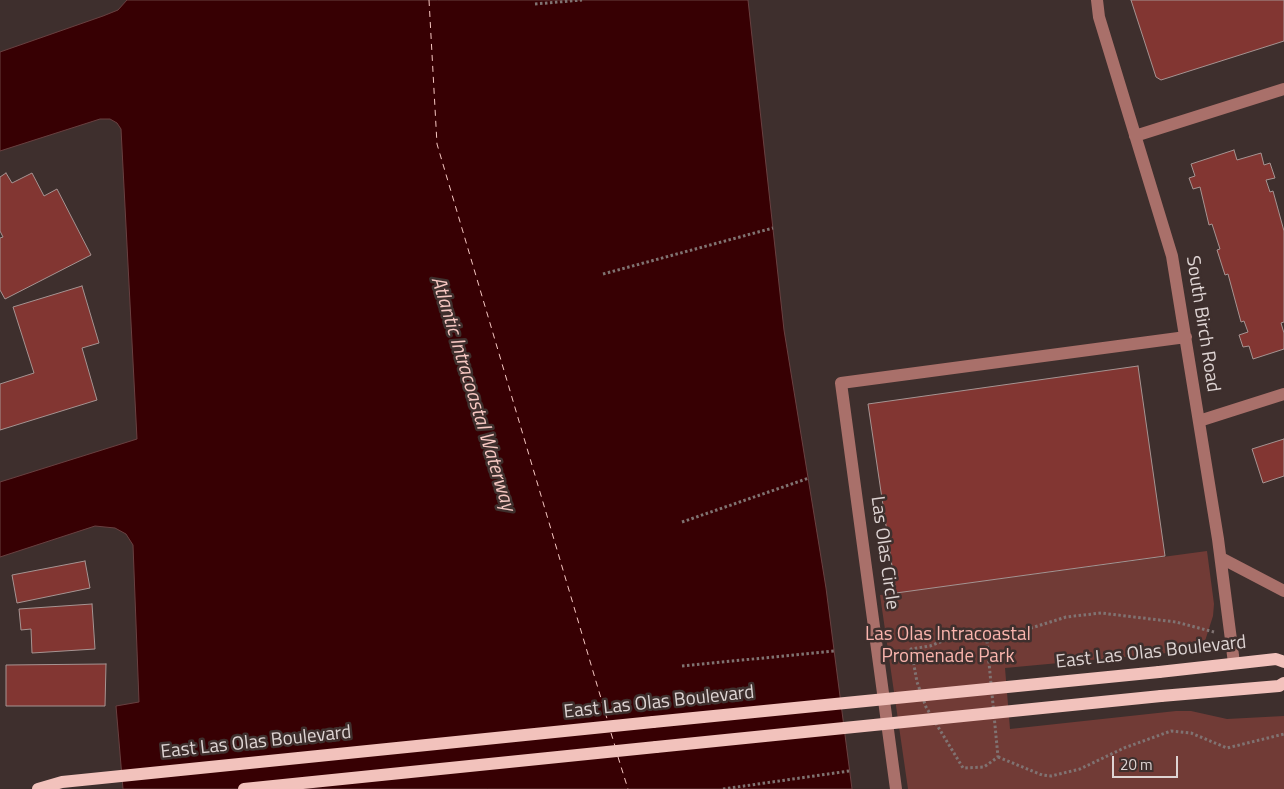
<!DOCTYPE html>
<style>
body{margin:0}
#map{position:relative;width:1284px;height:789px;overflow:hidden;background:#3e2f2d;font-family:"Titillium Web",sans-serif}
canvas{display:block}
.scale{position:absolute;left:1112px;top:756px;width:66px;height:22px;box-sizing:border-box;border:2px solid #ded4d3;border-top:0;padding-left:6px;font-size:15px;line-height:18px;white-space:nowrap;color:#ded4d3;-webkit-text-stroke:4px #3e2f2d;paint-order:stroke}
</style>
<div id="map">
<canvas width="1284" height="789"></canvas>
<div class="scale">20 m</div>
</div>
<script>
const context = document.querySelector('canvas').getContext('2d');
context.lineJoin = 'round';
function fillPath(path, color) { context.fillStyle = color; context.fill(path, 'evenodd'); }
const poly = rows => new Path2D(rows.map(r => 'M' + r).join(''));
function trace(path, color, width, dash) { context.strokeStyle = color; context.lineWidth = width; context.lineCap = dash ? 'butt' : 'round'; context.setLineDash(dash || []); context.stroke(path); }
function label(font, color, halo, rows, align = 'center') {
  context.font = font + ' "Titillium Web",sans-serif'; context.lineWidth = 5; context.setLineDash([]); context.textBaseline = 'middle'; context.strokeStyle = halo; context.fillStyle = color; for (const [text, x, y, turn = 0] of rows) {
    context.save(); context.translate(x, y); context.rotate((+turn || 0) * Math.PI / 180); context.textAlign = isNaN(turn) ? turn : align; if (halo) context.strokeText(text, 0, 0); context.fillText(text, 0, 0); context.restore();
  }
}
fillPath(poly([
 [1207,551,1214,604,1213,616,1205,641,1198,647,1178,652,1005,668,1010,729,1176,711,1191,711,1227,719,1284,716,1284,789,908,789,880,595]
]), '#713b36');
const water = poly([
 [127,0,748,0,784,330,826,588,852,789,123,789,116,706,139,702,133,545,126,534,115,528,95,526,0,557,0,482,137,439,121,129,117,123,110,119,100,119,0,151,0,52,103,16,118,10,127,0]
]);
fillPath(water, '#370003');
trace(water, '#694041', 1);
trace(poly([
 [429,0,437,144,608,722],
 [611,733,615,746],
 [618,757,628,789]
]), '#f6c7c2', 1, [6, 5]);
const building = poly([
 [1131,0,1284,0,1284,41,1161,80,1156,77,1131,0],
 [1234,150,1237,160,1261,153,1264,165,1270,163,1275,178,1266,180,1270,192,1273,191,1284,231,1284,322,1281,323,1284,333,1284,349,1253,359,1249,346,1243,347,1239,335,1248,332,1244,321,1241,322,1228,274,1225,275,1217,250,1220,249,1212,224,1209,225,1200,187,1193,189,1189,178,1195,176,1191,164,1234,150],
 [6,173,12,183,32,173,44,196,57,189,91,255,5,299,0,290,0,238,3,237,0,231,0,177,6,173],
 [82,286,99,343,82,348,97,400,0,430,0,384,34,373,13,307,82,286],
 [1138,366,1165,556,896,593,868,404,1138,366],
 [1284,439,1284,476,1263,483,1252,449,1284,439],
 [85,561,90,588,17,603,12,575,85,561],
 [92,604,95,649,32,653,31,629,21,630,19,609,92,604],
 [106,664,105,706,6,706,6,665,106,664]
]);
fillPath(building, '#823632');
trace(building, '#a69492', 1);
trace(poly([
 [535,4,582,0],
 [603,274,773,228],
 [682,522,809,478],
 [986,631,998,757,984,767,963,768,926,707,917,682,911,649,930,646,963,633,986,631],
 [986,631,999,633,1025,630,1066,617,1101,613,1176,622,1214,632],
 [682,666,834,651],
 [998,757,1042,775,1051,776,1080,769,1124,748,1171,731,1191,733,1227,748,1284,734],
 [723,789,849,771]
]), '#807372', 3, [2.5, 2.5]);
trace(poly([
 [1097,0,1099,17,1172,256,1218,539,1234,663],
 [1135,136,1284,89],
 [1199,421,1284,394],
 [1221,558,1284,591],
 [896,789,841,383,1186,337]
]), '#a9706a', 12);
trace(poly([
 [1159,672,1276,659,1284,662],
 [1161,696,1279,686,1284,683],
 [38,789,62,782,653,722],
 [244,789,656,747]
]), '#f2c2bc', 12);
trace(poly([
 [653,722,1159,672],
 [656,747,1161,696]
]), '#f2c2bc', 12);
label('19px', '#ded4d3', '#3e2f2d', [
 ["South Birch Road",1202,324,81],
 ["Las Olas Circle",884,553,82],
 ["East Las Olas Boulevard",1151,653,-6],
 ["East Las Olas Boulevard",659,703,-6],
 ["East Las Olas Boulevard",256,743,-6]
]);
label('19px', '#fab5ae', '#3e2f2d', [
 ["Las Olas Intracoastal",948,635],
 ["Promenade Park",948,657]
]);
label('italic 20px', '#f6c7c2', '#3e2f2d', [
 ["Atlantic Intracoastal Waterway",472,394,73]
]);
</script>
